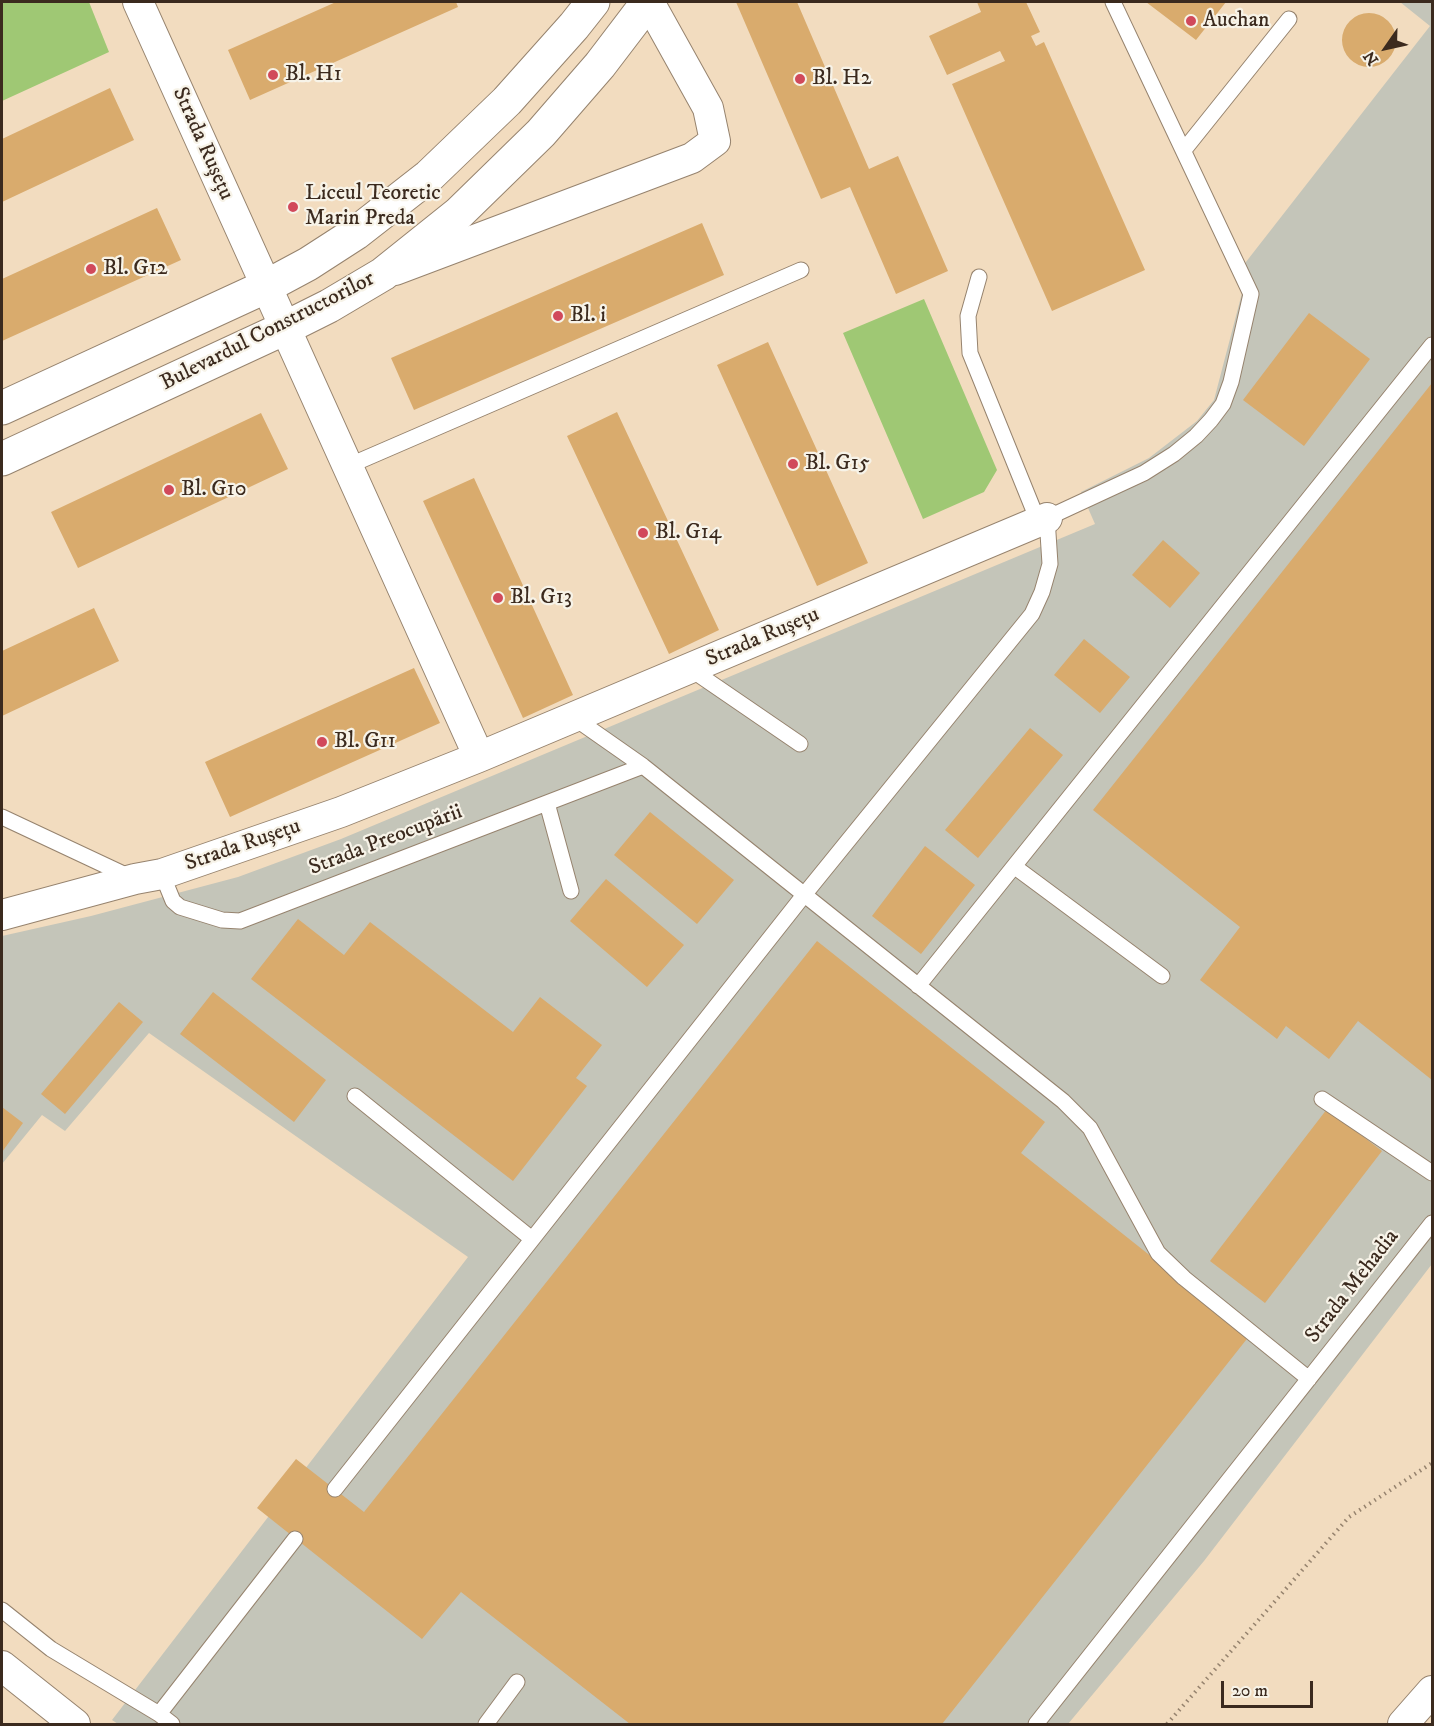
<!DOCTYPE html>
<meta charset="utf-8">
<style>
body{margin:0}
#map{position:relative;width:1434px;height:1726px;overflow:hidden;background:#f2dcbf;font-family:"IM FELL DW Pica",serif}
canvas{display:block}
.frame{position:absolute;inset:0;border:3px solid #3b2a1e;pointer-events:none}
.north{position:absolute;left:1356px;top:18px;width:60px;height:60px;-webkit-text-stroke:4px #f7f3e8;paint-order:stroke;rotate:236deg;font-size:16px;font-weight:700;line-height:24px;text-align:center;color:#3b2a1e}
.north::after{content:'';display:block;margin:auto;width:21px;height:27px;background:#3b2a1e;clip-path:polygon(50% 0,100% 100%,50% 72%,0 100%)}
.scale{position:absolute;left:1221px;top:1681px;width:92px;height:27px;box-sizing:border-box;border:3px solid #3b2a1e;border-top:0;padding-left:8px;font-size:18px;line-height:21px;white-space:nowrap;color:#3b2a1e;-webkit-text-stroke:4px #f7f3e8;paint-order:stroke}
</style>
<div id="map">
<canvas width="1434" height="1726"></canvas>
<div class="frame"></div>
<div class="north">N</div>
<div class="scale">20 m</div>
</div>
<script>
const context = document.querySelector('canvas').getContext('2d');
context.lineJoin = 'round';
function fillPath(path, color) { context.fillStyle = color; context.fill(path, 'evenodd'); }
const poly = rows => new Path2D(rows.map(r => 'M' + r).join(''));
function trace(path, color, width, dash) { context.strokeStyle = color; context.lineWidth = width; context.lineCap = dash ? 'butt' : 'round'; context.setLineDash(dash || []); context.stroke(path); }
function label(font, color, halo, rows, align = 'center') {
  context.font = font + ' "IM FELL DW Pica",serif'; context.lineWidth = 4.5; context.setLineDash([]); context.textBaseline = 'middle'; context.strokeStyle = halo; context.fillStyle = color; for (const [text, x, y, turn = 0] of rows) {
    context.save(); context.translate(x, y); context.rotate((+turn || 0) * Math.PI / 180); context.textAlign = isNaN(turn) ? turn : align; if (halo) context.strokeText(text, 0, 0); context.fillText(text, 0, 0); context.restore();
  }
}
fillPath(poly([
 [1400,2,1432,2,1432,1264,1204,1561,1068,1724,118,1724,112,1720,468,1257,149,1033,65,1131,42,1115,2,1164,2,936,91,916,238,877,341,839,1095,524,1081,492,1149,458,1197,421,1214,400,1242,293,1235,276,1430,26]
]), '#c4c5b9');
fillPath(poly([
 [2,2,89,2,109,52,2,101],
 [924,299,997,470,984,492,923,519,843,333]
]), '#9fc874');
fillPath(poly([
 [336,2,456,2,458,7,250,100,228,50],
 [736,2,797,2,869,169,898,156,948,271,896,294,850,187,821,199],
 [977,2,1026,2,1040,32,1031,36,1036,46,1044,42,1145,270,1052,311,952,84,1005,61,1000,51,947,75,929,36,981,12],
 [1146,2,1226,2,1196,40],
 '1342 40a27 27 0 1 1 54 0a27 27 0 1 1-54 0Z',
 [110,88,134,140,2,202,2,139],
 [157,208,181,260,2,341,2,279],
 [702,223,724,275,414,410,391,358],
 [1309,313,1370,359,1304,446,1243,400],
 [768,342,868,563,817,586,717,365],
 [1432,383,1432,1080,1358,1021,1329,1059,1286,1026,1277,1039,1200,980,1240,927,1093,810],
 [617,412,719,630,669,654,567,436],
 [261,413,288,469,78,568,51,512],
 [474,478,573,695,523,718,423,501],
 [1163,540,1200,573,1170,608,1132,575],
 [94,608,119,661,2,716,2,651],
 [1084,639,1130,677,1100,713,1054,675],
 [414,668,440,723,230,817,205,762],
 [1030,728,1063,755,978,858,945,830],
 [650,812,734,880,697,924,614,855],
 [925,846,975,885,921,954,872,916],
 [606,879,684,945,647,987,570,921],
 [298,919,344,955,370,922,513,1032,540,997,602,1045,576,1078,587,1086,513,1181,251,979],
 [817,941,1045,1122,1021,1153,1250,1335,942,1724,630,1724,461,1592,422,1639,257,1508,296,1459,364,1512],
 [213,992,326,1080,294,1122,180,1034],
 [119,1002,143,1022,65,1114,41,1094],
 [2,1107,23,1123,2,1152],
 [1327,1109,1382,1151,1265,1303,1210,1261]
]), '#d9ab6d');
const lane = poly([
 [1184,150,1289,19],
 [979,277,968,316,970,353,1038,521],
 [348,466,801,270],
 [689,668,800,744],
 [573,717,643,766,1063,1101,1090,1128,1158,1253,1184,1278,1309,1379],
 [547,803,571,891],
 [2,817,132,878],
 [1015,867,1162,976],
 [162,874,173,901,180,907,222,920,240,921,643,766],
 [918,986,1432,345],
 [355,1096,532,1239],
 [1322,1099,1432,1173],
 [335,1489,804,895,1032,614,1042,592,1050,564,1047,518,1144,473,1174,454,1196,436,1211,420,1223,404,1231,382,1251,294,1113,2],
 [2,1610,51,1649,159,1714,172,1724],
 [159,1714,295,1539],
 [486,1724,517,1682],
 [1036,1724,1432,1223]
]);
const street = poly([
 [138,2,479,757],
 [395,270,692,158,715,141,708,108,649,2],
 [2,915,135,879,162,874,341,812,479,757,1047,518],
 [2,1666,75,1724],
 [1403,1724,1432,1691]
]);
const secondary = poly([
 [2,408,267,286,308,264,356,233,429,176,507,101,574,26,593,2],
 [2,459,285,328,329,306,383,274,458,214,541,133,600,65,648,2]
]);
trace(lane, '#96836e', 17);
trace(street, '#96836e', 32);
trace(secondary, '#96836e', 35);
trace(poly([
 [1167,1724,1349,1517,1432,1463]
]), '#96836e', 4, [1.5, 4.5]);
trace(lane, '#fff', 15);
trace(street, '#fff', 30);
trace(secondary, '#fff', 33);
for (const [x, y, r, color] of [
 [1191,21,6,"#d1495b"],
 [273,75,6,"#d1495b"],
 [800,79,6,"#d1495b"],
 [293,207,6,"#d1495b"],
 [91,269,6,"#d1495b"],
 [558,316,6,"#d1495b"],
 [793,464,6,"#d1495b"],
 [169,490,6,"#d1495b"],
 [643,533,6,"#d1495b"],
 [498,598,6,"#d1495b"],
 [322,742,6,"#d1495b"]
]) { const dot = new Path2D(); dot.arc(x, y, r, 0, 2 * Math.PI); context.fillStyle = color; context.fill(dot); trace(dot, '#f7f3e8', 2); }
label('22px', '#3b2a1e', '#f7f3e8', [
 ["Auchan",1203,21],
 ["Bl. H1",285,75],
 ["Bl. H2",812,79],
 ["Liceul Teoretic",305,194],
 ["Marin Preda",305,219],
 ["Bl. G12",103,269],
 ["Bl. i",570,316],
 ["Bl. G15",805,464],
 ["Bl. G10",181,490],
 ["Bl. G14",655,533],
 ["Bl. G13",510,598],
 ["Bl. G11",334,742]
], 'left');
label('22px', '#3b2a1e', '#f7f3e8', [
 ["Strada Rușețu",202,144,66],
 ["Bulevardul Constructorilor",268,332,-27],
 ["Strada Rușețu",763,638,-23],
 ["Strada Preocupării",386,841,-21],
 ["Strada Rușețu",243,846,-19],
 ["Strada Mehadia",1353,1287,-52]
]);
</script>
